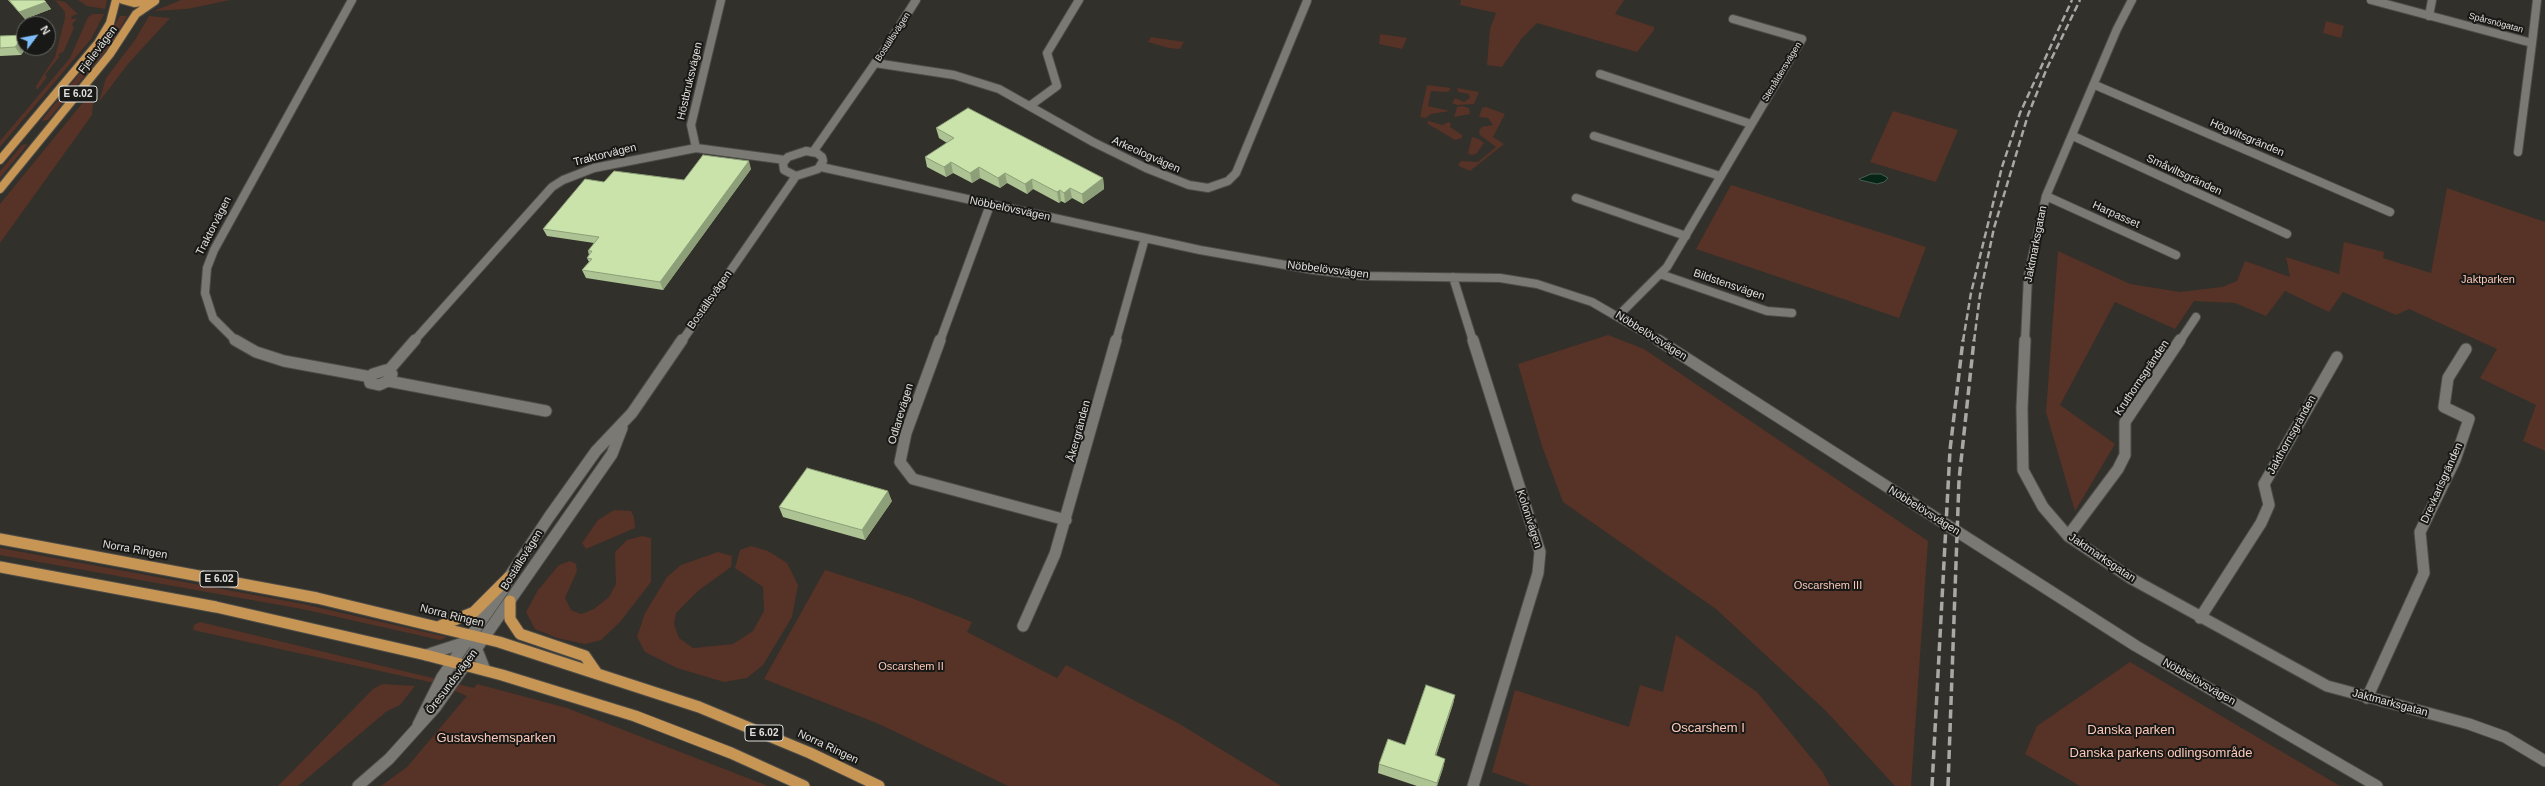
<!DOCTYPE html>
<meta charset="utf-8">
<style>
body{margin:0}
#map{position:relative;width:2545px;height:786px;overflow:hidden;background:#31302b;font-family:Arial,sans-serif}
canvas{display:block}
.north{position:absolute;left:16px;top:16px;width:40px;height:40px;box-sizing:border-box;background:#181816;border:1px solid #686865;border-radius:50%;rotate:58deg;font-size:11px;font-weight:700;line-height:16px;text-align:center;color:#e0dfdc}
.north::after{content:'';display:block;margin:auto;width:14px;height:18px;background:#7fbdfa;clip-path:polygon(50% 0,100% 100%,50% 72%,0 100%)}
</style>
<div id="map">
<canvas width="2545" height="786"></canvas>
<div class="north">N</div>
</div>
<script>
const context = document.querySelector('canvas').getContext('2d');
context.lineJoin = 'round';
function fillPath(path, color) { context.fillStyle = color; context.fill(path, 'evenodd'); }
const poly = rows => new Path2D(rows.map(r => 'M' + r).join(''));
function trace(path, color, width, dash) { context.strokeStyle = color; context.lineWidth = width; context.lineCap = dash ? 'butt' : 'round'; context.setLineDash(dash || []); context.stroke(path); }
function label(font, color, halo, rows, align = 'center') {
  context.font = font + ' Arial,sans-serif'; context.lineWidth = 4; context.setLineDash([]); context.textBaseline = 'middle'; context.strokeStyle = halo; context.fillStyle = color; for (const [text, x, y, turn = 0] of rows) {
    context.save(); context.translate(x, y); context.rotate((+turn || 0) * Math.PI / 180); context.textAlign = isNaN(turn) ? turn : align; if (halo) context.strokeText(text, 0, 0); context.fillText(text, 0, 0); context.restore();
  }
}
fillPath(poly([
 [55,0,65,2,78,14,72,16,71,19,77,19,72,24,74,28,64,51,58,55,60,56,45,75,47,77,37,90,36,86,55,57,65,18,65,12],
 [78,0,107,0,105,9,87,6],
 [181,0,230,0,187,9,154,11],
 [1461,0,1624,0,1615,14,1654,27,1654,30,1637,52,1537,23,1522,38,1502,67,1487,65,1490,29,1496,13,1460,5],
 [93,14,104,14,91,39,0,147,0,141,70,58,88,17],
 [120,16,127,16,111,44,48,120,41,121,104,44],
 [149,16,170,18,128,64,99,102,106,78,135,40],
 [2326,21,2344,26,2341,38,2323,33],
 [1380,34,1407,38,1402,49,1379,44],
 [1151,37,1184,42,1180,49,1169,48,1148,42],
 [1427,85,1451,88,1448,92,1431,91,1428,106,1450,111,1431,114,1426,118,1420,117],
 [1457,88,1479,92,1474,104,1457,105,1452,103,1455,98,1464,102,1470,98,1469,94,1458,92],
 [94,89,92,115,0,243,0,204],
 [1461,106,1469,108,1470,114,1454,117,1457,107],
 [1486,107,1505,114,1493,137,1504,144,1470,171,1461,167,1458,165,1461,161,1478,162,1496,147,1480,135,1479,130,1482,127,1493,125,1488,118,1479,117,1482,108],
 [1893,111,1958,130,1936,182,1870,162],
 [1429,121,1442,125,1449,122,1451,124,1450,127,1462,135,1462,138,1455,140,1428,124,1427,122],
 [1472,137,1479,139,1484,143,1476,154,1471,155,1468,153],
 [28,144,0,178,0,171,22,145],
 [1731,185,1926,247,1899,318,1696,249],
 [2447,188,2545,222,2545,451,2523,441,2536,405,2480,378,2497,349,2409,309,2396,315,2343,292,2329,312,2285,291,2266,316,2235,303,2194,301,2175,329,2115,302,2060,405,2115,444,2075,511,2046,412,2058,251,2130,284,2180,292,2222,287,2237,281,2245,261,2290,277,2286,257,2339,274,2344,242,2384,252,2383,258,2431,273],
 [1608,335,1644,349,1928,541,1911,786,1895,786,1826,711,1716,609,1563,502,1542,446,1518,364],
 [614,510,631,511,634,517,635,528,586,549,582,543,598,520],
 [642,536,651,538,651,582,620,622,601,640,585,644,557,638,535,629,526,612,538,590,559,565,570,561,576,564,577,571,565,598,571,610,581,614,594,609,609,597,616,584,615,552,627,540],
 [751,546,768,551,787,563,798,585,792,617,763,665,747,678,724,682,677,668,645,652,637,637,645,613,667,577,681,565,718,552,732,556,731,567,698,591,676,613,674,624,679,638,693,648,733,644,753,631,764,611,763,587,735,568,740,550],
 [0,548,303,604,447,637,440,640,302,609,0,555],
 [825,570,909,597,972,622,967,632,1057,678,1066,665,1178,723,1281,786,1008,786,879,724,764,679],
 [200,622,474,688,477,684,567,708,768,786,381,786,407,767,467,696,439,684,193,630,194,625],
 [1676,635,1757,692,1822,771,1830,786,1531,786,1492,772,1515,690,1629,727,1640,685,1663,692],
 [2130,662,2340,786,2080,786,2025,754,2037,726],
 [382,684,415,686,400,705,387,711,298,786,278,786,373,689]
]), '#573226');
const water = poly([
 [1871,174,1881,174,1888,178,1884,182,1877,184,1860,180,1859,179,1871,174]
]);
fillPath(water, '#062516');
trace(water, '#475d51', 1);
const minorFar1 = poly([
 [721,0,691,125,696,148,785,160],
 [2371,0,2532,43,2518,152],
 [2429,16,2432,0],
 [2532,43,2537,0],
 [875,63,954,75,999,89,1093,142,1146,168,1189,185,1208,188,1228,181,1236,173,1307,1],
 [1600,74,1751,124],
 [2095,85,2390,212],
 [1031,105,1057,86,1047,53,1079,0],
 [1594,136,1720,176],
 [2073,136,2287,234],
 [806,151,817,153,822,157,823,161,818,169,796,176,784,170,783,163,788,157,806,151],
 [813,152,885,49,916,0],
 [821,167,1200,250,1314,270,1364,276,1500,278,1537,284,1592,302,1659,341],
 [2046,196,2176,255],
 [1576,198,1686,236],
 [1660,274,1767,311,1792,313],
 [1453,277,1473,341],
 [1619,315,1667,267,1802,39,1733,19],
 [236,341,213,318,205,293,207,268,214,250,352,0],
 [414,341,552,187,563,180,594,168,696,148],
 [682,341,796,176],
 [940,341,990,205],
 [1116,341,1145,238],
 [2025,341,2028,276,2046,196,2117,29,2132,0],
 [2180,341,2196,317]
]);
const minor = poly([
 [235,340,256,352,284,361,371,377],
 [940,340,906,433,900,462,913,479,1066,520],
 [1473,340,1540,552,1538,573,1473,786],
 [1658,340,2136,646,2377,786],
 [2025,340,2022,408,2023,470,2043,507,2068,536,2132,579,2327,686,2469,724,2505,737,2545,761],
 [386,370,392,374,388,381,379,385,370,383,369,379,373,374,386,370],
 [389,370,415,340],
 [388,381,546,411],
 [2068,536,2118,469,2125,455,2125,422,2180,340],
 [2200,618,2261,523,2269,505,2264,484,2337,357],
 [1023,626,1055,554,1116,340],
 [475,645,485,670],
 [426,655,466,642],
 [2367,698,2424,573,2420,532,2455,460,2469,419,2444,407,2448,378,2466,349],
 [418,725,442,677,505,587,509,577,549,517,596,451,632,413,682,340],
 [358,786,389,759,435,708,612,454,622,428]
]);
const majorFar1 = poly([
 [123,0,134,3,152,1],
 [0,160,98,43,110,23,116,0],
 [0,189,110,54,136,14,155,1]
]);
const major = poly([
 [0,539,317,598,499,642,699,707,810,753,879,786],
 [0,567,216,607,426,655,502,675,635,716,731,753,804,786],
 [510,601,510,619,520,634,585,656,596,672],
 [440,626,474,612,509,577]
]);
trace(minorFar1, '#4d4c48', 10);
trace(minor, '#4d4c48', 13);
trace(majorFar1, '#4d4c48', 10);
trace(major, '#4d4c48', 13);
trace(minorFar1, '#7a7973', 8);
trace(minor, '#7a7973', 11);
trace(majorFar1, '#c79554', 8);
trace(major, '#c79554', 11);
trace(poly([
 [1963,341,1971,293,2002,167,2020,113,2072,0],
 [1974,341,1980,295,1994,228,2028,115,2047,68,2080,0]
]), '#a9a8a4', 2.5, [7, 3.5]);
trace(poly([
 [1932,786,1950,450,1963,340],
 [1948,786,1959,480,1974,340]
]), '#a9a8a4', 3.5, [9, 4.5]);
fillPath(poly([
 [8,0,44,0,51,9,25,19],
 [0,36,24,48,26,48,21,55,0,56],
 [936,128,1103,178,1104,189,1083,204,1072,198,1065,203,1061,201,1059,203,1033,189,1027,194,1007,183,1000,188,980,178,972,183,953,173,946,177,927,167,925,157,947,143,939,138],
 [751,169,663,290,586,278,582,270,589,262,587,258,589,255,588,251,594,243,547,236,543,229,604,182,684,180],
 [892,501,865,540,783,517,779,507],
 [1455,695,1453,704,1436,756,1445,759,1443,768,1437,786,1417,786,1378,773,1379,764,1405,745]
]), '#adc393');
fillPath(poly([
 [46,2,51,9,25,19,19,12],
 [24,36,24,48,26,48,21,55,15,47],
 [749,161,751,169,663,290,660,282],
 [951,162,953,173,946,177,944,167],
 [979,167,980,178,972,183,970,173],
 [1005,173,1007,183,1000,188,998,178],
 [1103,178,1104,189,1083,204,1082,194],
 [1032,179,1033,189,1027,194,1025,184],
 [1070,188,1072,198,1065,203,1064,193],
 [1060,190,1061,201,1059,203,1057,192],
 [888,491,892,501,865,540,862,530],
 [1455,695,1453,704,1433,764,1435,755],
 [1445,759,1443,768,1437,786,1436,786]
]), '#8d9f78');
const building = poly([
 [9,0,44,0,46,2,19,12,9,0],
 [24,35,24,36,15,47,0,48,0,36,24,35],
 [968,108,1103,178,1082,194,1070,188,1064,193,1060,190,1057,192,1032,179,1025,184,1005,173,998,178,979,167,970,173,951,162,944,167,925,157,954,138,936,128,968,108],
 [703,155,749,161,660,282,582,270,592,259,587,258,592,251,588,251,599,237,543,229,585,179,604,182,614,171,684,180,703,155],
 [807,468,888,491,862,530,779,507,807,468],
 [1426,685,1455,695,1435,755,1445,759,1437,783,1379,764,1388,739,1405,745,1426,685]
]);
fillPath(building, '#c9e3ab');
trace(building, '#8d9f78', 1);
label('9px', '#e0dfdc', '#181816', [
 ["Spårsnögatan",2496,23,15],
 ["Boställsvägen",893,37,-57],
 ["Stenåldersvägen",1782,72,-59]
]);
for (const [x, y, w] of [
 [78,94,38],
 [219,579,38],
 [764,733,38]
]) { const box = new Path2D(); box.roundRect(x - w / 2, y - 8, w, 16, 3); context.fillStyle = '#181816'; context.fill(box); trace(box, '#e0dfdc', 1); }
label('bold 10px', '#e0dfdc', null, [
 ["E 6.02",78,94],
 ["E 6.02",219,579],
 ["E 6.02",764,733]
]);
label('11px', '#e0dfdc', '#181816', [
 ["Fjelievägen",98,50,-53],
 ["Höstbruksvägen",690,81,-77],
 ["Högviltsgränden",2247,138,23],
 ["Traktorvägen",605,155,-14],
 ["Arkeologvägen",1146,155,24],
 ["Småviltsgränden",2184,175,25],
 ["Nöbbelövsvägen",1010,209,12],
 ["Harpasset",2116,215,24],
 ["Traktorvägen",214,226,-63],
 ["Jaktmarksgatan",2036,244,-79],
 ["Nöbbelövsvägen",1328,270,7],
 ["Bildstensvägen",1729,285,19],
 ["Boställsvägen",710,300,-55],
 ["Nöbbelövsvägen",1651,336,32],
 ["Kruthornsgränden",2142,378,-56],
 ["Odlarevägen",901,414,-73],
 ["Åkergränden",1079,431,-75],
 ["Jakthornsgränden",2292,435,-61],
 ["Drevkarlsgränden",2442,483,-66],
 ["Nöbbelövsvägen",1924,511,32],
 ["Kolonivägen",1529,519,72],
 ["Norra Ringen",135,550,10],
 ["Jaktmarksgatan",2102,558,34],
 ["Boställsvägen",522,560,-58],
 ["Norra Ringen",452,616,14],
 ["Öresundsvägen",452,682,-53],
 ["Nöbbelövsvägen",2199,682,30],
 ["Jaktmarksgatan",2390,703,15],
 ["Norra Ringen",828,747,25]
]);
label('11px', '#fec9b8', '#181816', [
 ["Jaktparken",2488,280],
 ["Oscarshem III",1828,586],
 ["Oscarshem II",911,667]
]);
label('13px', '#fec9b8', '#181816', [
 ["Oscarshem I",1708,728],
 ["Danska parken",2131,730],
 ["Gustavshemsparken",496,738],
 ["Danska parkens odlingsområde",2161,753]
]);
</script>
